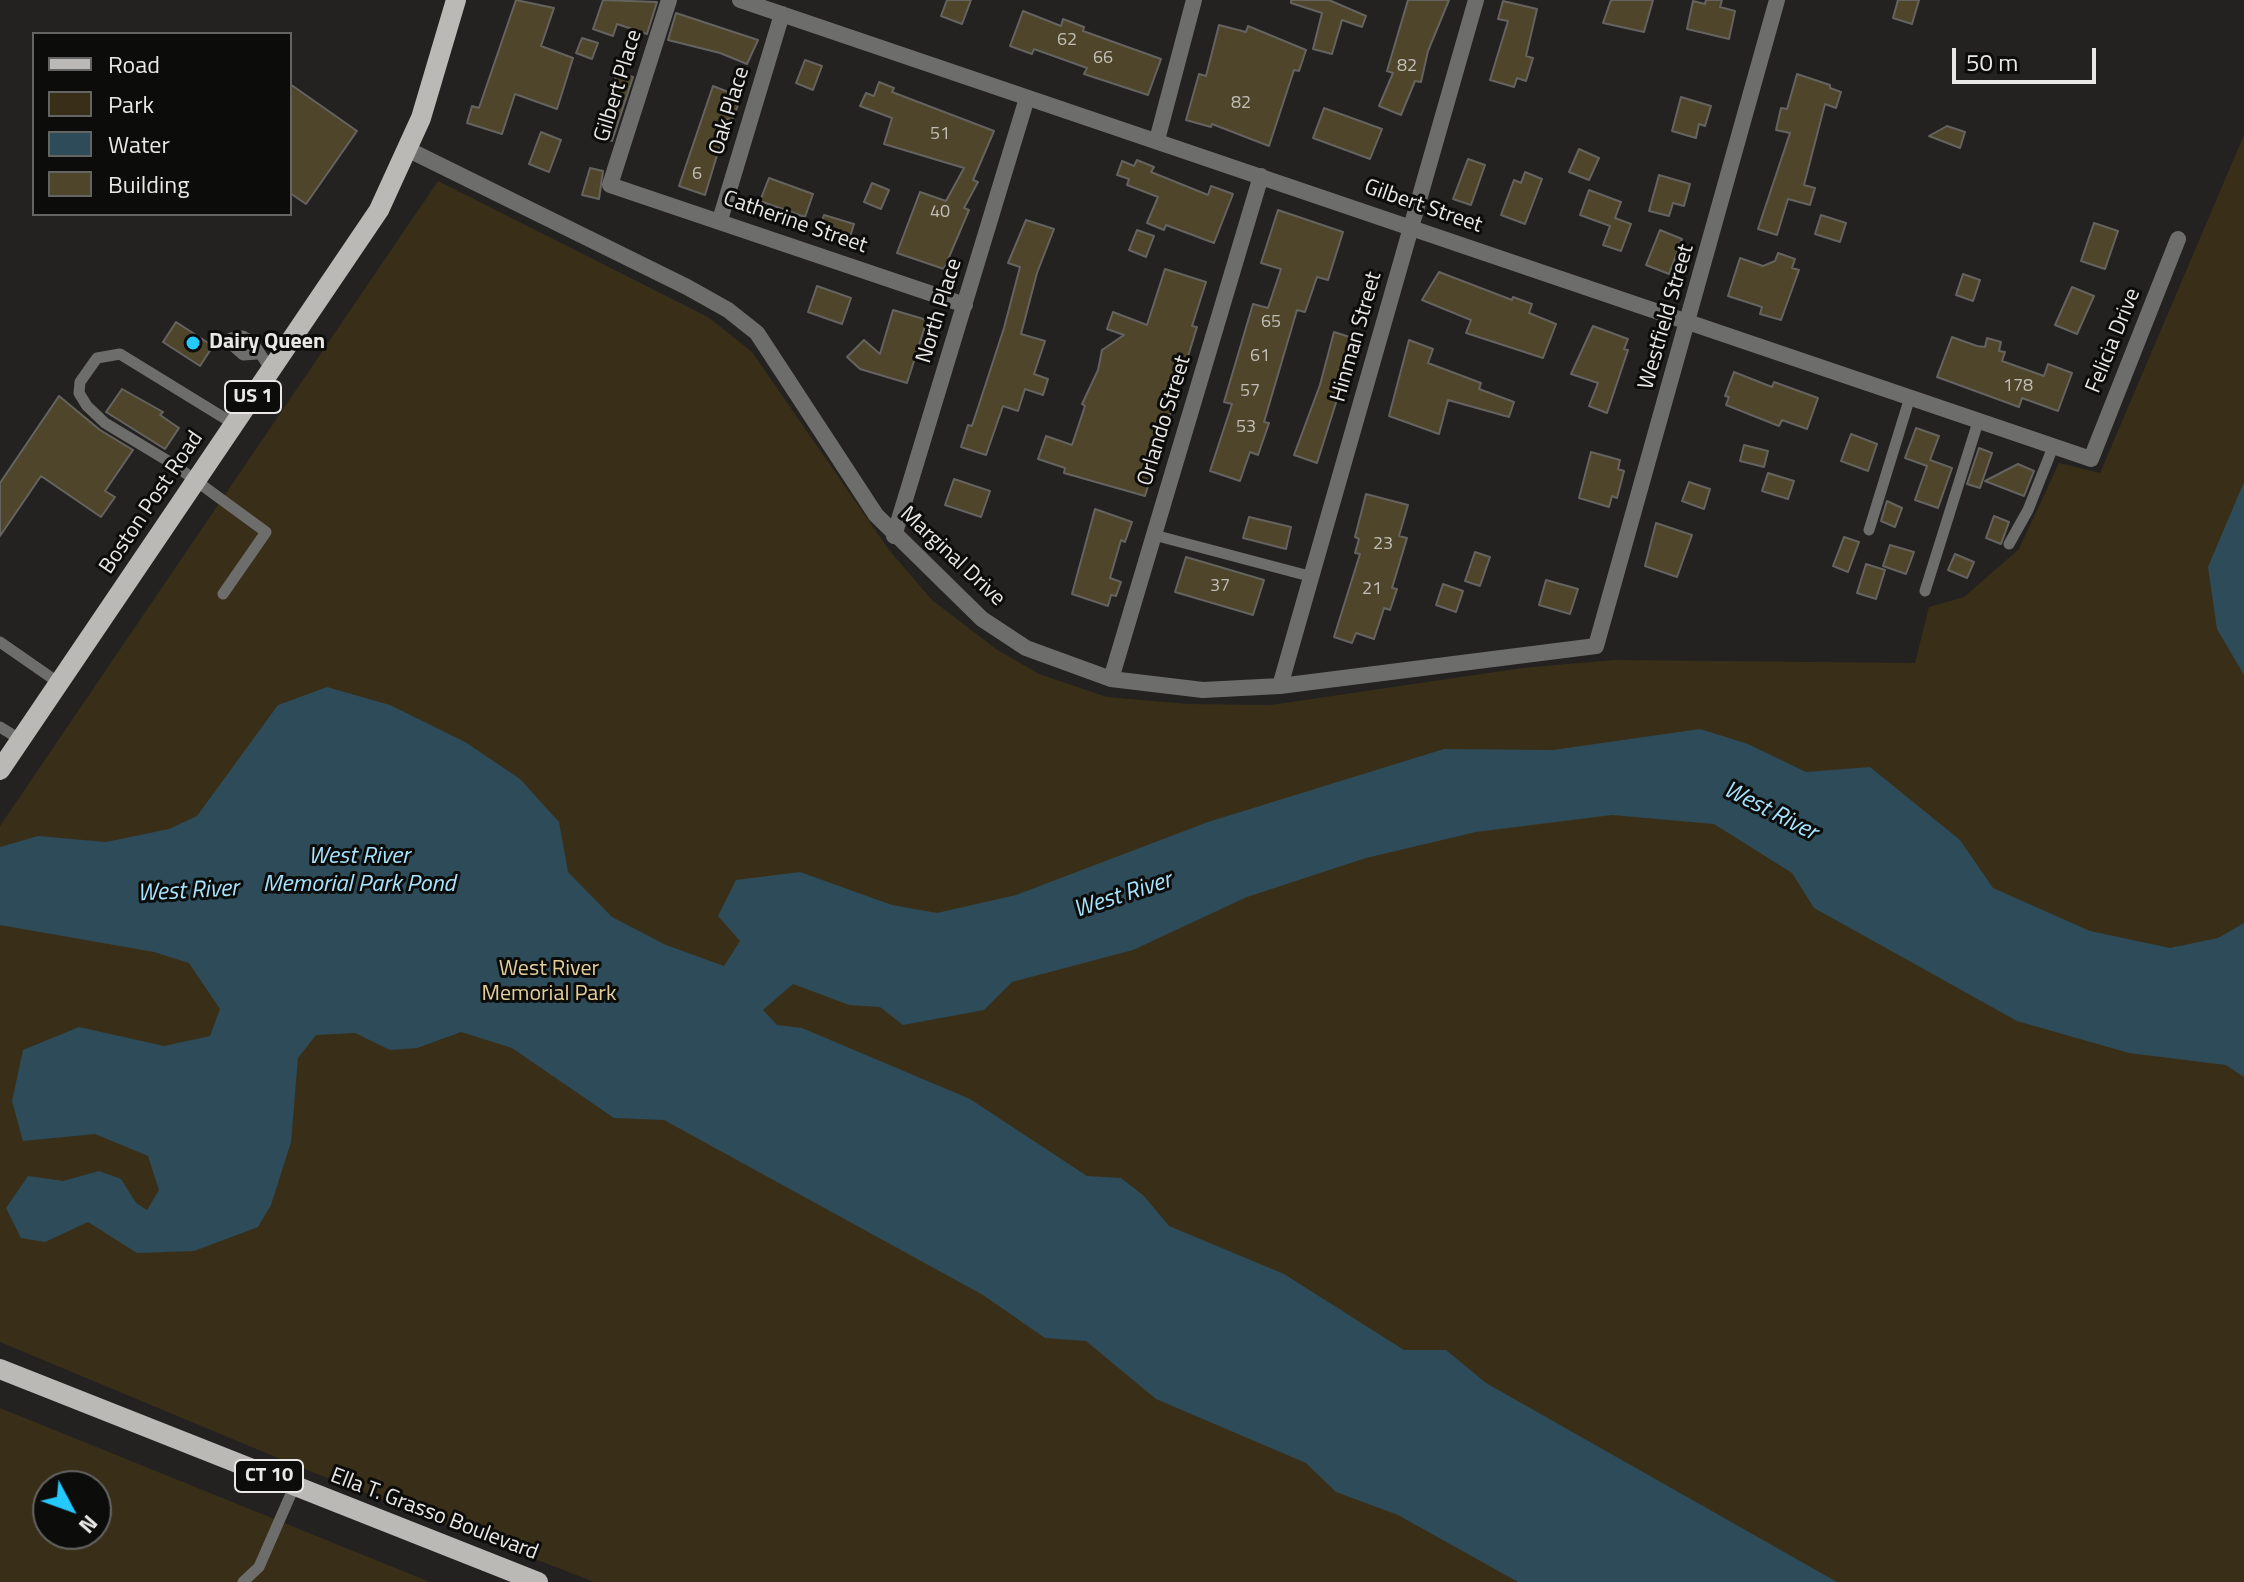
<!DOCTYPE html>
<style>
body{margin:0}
#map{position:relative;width:2244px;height:1582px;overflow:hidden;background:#232220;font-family:"Titillium Web",sans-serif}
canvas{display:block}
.legend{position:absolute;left:32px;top:32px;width:260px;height:184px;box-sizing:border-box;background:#0c0c0b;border:2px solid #646463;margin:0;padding:10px 14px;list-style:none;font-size:24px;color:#e9e8e6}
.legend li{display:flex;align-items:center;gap:16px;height:40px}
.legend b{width:40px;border:2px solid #646463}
.north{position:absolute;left:32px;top:1470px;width:80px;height:80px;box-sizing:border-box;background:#0c0c0b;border:2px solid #646463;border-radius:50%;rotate:131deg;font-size:22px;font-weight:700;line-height:32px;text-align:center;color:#e9e8e6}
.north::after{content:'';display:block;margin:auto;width:28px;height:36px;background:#24c9fe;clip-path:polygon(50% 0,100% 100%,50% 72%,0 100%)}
.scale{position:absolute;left:1952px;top:48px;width:144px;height:36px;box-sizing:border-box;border:4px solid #e9e8e6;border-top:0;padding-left:10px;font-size:24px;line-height:28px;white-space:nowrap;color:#e9e8e6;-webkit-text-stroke:6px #0c0c0b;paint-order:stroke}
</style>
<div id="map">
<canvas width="2244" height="1582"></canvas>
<ul class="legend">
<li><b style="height:10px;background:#bab9b6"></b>Road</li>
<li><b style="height:22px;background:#392f19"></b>Park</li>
<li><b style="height:22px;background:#2d4b58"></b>Water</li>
<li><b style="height:22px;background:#4f452b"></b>Building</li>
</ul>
<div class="north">N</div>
<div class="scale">50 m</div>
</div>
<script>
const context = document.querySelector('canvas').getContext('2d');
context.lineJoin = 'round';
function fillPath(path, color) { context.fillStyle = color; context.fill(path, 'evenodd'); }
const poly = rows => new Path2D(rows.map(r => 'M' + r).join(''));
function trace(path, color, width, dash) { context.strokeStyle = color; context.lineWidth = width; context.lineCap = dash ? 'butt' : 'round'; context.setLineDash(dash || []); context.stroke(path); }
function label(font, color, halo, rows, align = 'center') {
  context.font = font + ' "Titillium Web",sans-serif'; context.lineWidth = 6; context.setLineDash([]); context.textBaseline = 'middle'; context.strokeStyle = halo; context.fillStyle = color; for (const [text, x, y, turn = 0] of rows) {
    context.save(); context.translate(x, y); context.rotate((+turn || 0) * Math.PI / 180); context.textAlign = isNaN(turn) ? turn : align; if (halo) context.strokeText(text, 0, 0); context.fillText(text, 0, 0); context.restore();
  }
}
fillPath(poly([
 [2244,135,2244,1582,594,1582,302,1468,0,1342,0,826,438,181,708,317,752,352,889,550,932,600,996,649,1039,674,1107,697,1188,704,1271,705,1522,668,1614,660,1915,663,1929,607,1964,597,2019,549,2059,463,2100,473],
 [0,1408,430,1582,0,1582],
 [48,1486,96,1486,96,1534,48,1534]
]), '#392f19');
fillPath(poly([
 [2244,482,2244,675,2217,629,2208,567],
 [327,687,390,705,465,742,520,779,559,822,568,872,612,917,666,945,724,966,740,941,718,916,736,880,800,872,892,905,937,913,1016,895,1208,822,1444,749,1553,750,1700,729,1748,744,1806,772,1870,767,1960,840,1993,888,2090,931,2170,948,2218,938,2244,923,2244,1077,2226,1065,2129,1053,2017,1021,1814,908,1792,873,1714,824,1612,815,1476,832,1366,858,1247,897,1133,950,1012,982,984,1010,903,1025,880,1007,849,1005,793,984,763,1010,777,1025,802,1028,970,1099,1087,1176,1121,1178,1144,1196,1169,1226,1284,1274,1404,1350,1446,1350,1486,1383,1837,1582,1518,1582,1398,1515,1336,1492,1306,1463,1156,1399,1086,1341,1045,1338,983,1295,664,1120,614,1118,512,1048,461,1032,417,1048,390,1050,355,1033,316,1035,298,1058,291,1142,271,1205,258,1227,194,1251,137,1253,88,1222,45,1242,21,1238,6,1208,28,1176,63,1181,99,1171,121,1179,136,1203,147,1210,159,1190,148,1156,95,1134,23,1141,12,1101,23,1050,79,1027,164,1046,210,1036,220,1009,189,963,154,952,0,925,0,847,38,836,106,842,169,829,197,816,278,705]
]), '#2d4b58');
const building = poly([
 [516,0,554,8,541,46,573,58,557,109,515,94,502,134,467,123,472,106,479,108,516,0],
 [603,0,657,2,647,34,617,24,613,36,593,29,603,0],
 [947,0,971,0,962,24,941,16,947,0],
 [1291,0,1329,0,1366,16,1362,27,1342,20,1332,54,1313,49,1322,13,1291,3,1291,0],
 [1408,0,1449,0,1428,51,1421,82,1415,81,1401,115,1379,106,1393,73,1387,71,1408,0],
 [1611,0,1653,0,1644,32,1603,23,1611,0],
 [1706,0,1722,0,1720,7,1735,11,1729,39,1687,29,1693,1,1705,4,1706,0],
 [1898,0,1919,0,1912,24,1893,18,1898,0],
 [1503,1,1537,9,1526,56,1533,58,1526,81,1517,78,1514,87,1490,80,1508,21,1498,19,1503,1],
 [1023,11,1061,26,1063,19,1084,27,1083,31,1161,59,1148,95,1084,74,1087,68,1034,49,1032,54,1010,46,1023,11],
 [676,13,758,40,747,64,720,53,668,40,676,13],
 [1219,25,1246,32,1248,26,1306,50,1299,71,1294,70,1269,146,1212,124,1211,127,1186,120,1199,74,1206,76,1219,25],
 [582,38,598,43,592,59,576,53,582,38],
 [805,60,822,66,813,90,796,83,805,60],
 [617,72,633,77,612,141,599,137,617,72],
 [1797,74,1830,85,1830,88,1841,92,1836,108,1825,104,1804,185,1815,188,1810,205,1788,199,1777,235,1758,229,1790,133,1776,130,1781,108,1787,109,1797,74],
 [879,82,894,88,892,92,994,131,973,180,978,182,964,208,969,210,944,269,897,253,920,192,946,201,964,168,884,144,892,118,860,106,866,93,874,96,879,82],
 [290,84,357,131,306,204,290,193,290,84],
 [713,86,741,97,732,121,728,119,705,195,679,186,713,86],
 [1681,97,1711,106,1705,126,1699,124,1696,138,1672,131,1681,97],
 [1324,108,1382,129,1370,159,1313,138,1324,108],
 [1947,126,1965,132,1960,148,1929,136,1947,126],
 [541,132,561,140,549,172,529,164,541,132],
 [1579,149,1599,158,1589,180,1569,172,1579,149],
 [1468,159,1485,165,1471,205,1453,199,1468,159],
 [1137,160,1154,167,1151,172,1208,195,1211,186,1233,194,1214,243,1166,225,1164,230,1147,223,1158,197,1127,185,1129,179,1117,175,1122,161,1134,166,1137,160],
 [590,168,603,171,599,199,582,195,590,168],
 [1525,172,1542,179,1525,224,1501,215,1514,180,1521,183,1525,172],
 [1659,175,1690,184,1684,206,1673,203,1669,216,1649,211,1659,175],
 [769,178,813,194,805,217,760,201,769,178],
 [872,183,889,190,881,209,864,202,872,183],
 [1589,190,1621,202,1615,218,1631,224,1621,251,1603,245,1610,226,1580,215,1589,190],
 [1278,210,1343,232,1328,280,1317,277,1305,312,1297,310,1264,422,1269,423,1258,455,1250,452,1240,481,1210,471,1232,404,1224,402,1253,304,1268,308,1281,269,1261,263,1278,210],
 [824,215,854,224,848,243,818,234,824,215],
 [1821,215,1846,223,1840,242,1815,234,1821,215],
 [1026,220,1054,229,1037,273,1021,334,1045,341,1034,374,1048,379,1043,395,1025,389,1018,411,1003,406,986,455,961,447,968,425,972,426,1004,328,1020,267,1008,263,1026,220],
 [2094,223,2118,231,2105,269,2081,261,2094,223],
 [1137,230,1154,236,1146,257,1129,250,1137,230],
 [1660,230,1682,239,1669,274,1646,265,1660,230],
 [1778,253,1795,259,1792,268,1799,270,1781,320,1760,314,1762,307,1728,296,1740,258,1763,266,1775,261,1778,253],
 [1165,269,1206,282,1192,326,1197,327,1145,496,1064,473,1065,468,1038,459,1046,436,1072,445,1085,406,1082,404,1098,370,1102,350,1124,335,1107,329,1113,312,1147,325,1165,269],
 [1439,272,1512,300,1513,297,1532,304,1529,313,1556,324,1543,358,1466,333,1471,320,1422,300,1439,272],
 [1963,274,1980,280,1973,301,1956,295,1963,274],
 [817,286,851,298,842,324,808,312,817,286],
 [2072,287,2094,296,2077,334,2055,325,2072,287],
 [893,310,927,320,907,383,860,369,847,357,864,340,880,354,893,310],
 [176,322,213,346,200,366,163,342,176,322],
 [1593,326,1628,339,1624,349,1628,350,1607,413,1589,406,1598,383,1571,374,1593,326],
 [1334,332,1356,339,1317,463,1294,455,1320,385,1334,332],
 [1952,337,1977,346,1985,347,1987,338,2001,342,1999,351,2005,352,2002,361,2044,376,2048,364,2072,373,2058,411,2022,398,2019,407,1937,377,1952,337],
 [1409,340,1433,349,1428,363,1481,383,1479,389,1514,402,1509,417,1448,400,1439,434,1389,416,1409,340],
 [1734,372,1772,387,1774,382,1818,398,1807,429,1782,420,1779,426,1726,405,1729,397,1725,396,1734,372],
 [122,389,163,412,160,415,179,428,165,449,106,412,122,389],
 [59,396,100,430,133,450,105,491,115,497,101,517,41,476,0,536,0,483,59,396],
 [1916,428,1939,436,1930,460,1952,468,1938,508,1915,500,1927,466,1905,458,1916,428],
 [1851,434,1877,444,1868,471,1841,461,1851,434],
 [1744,445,1768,451,1764,467,1740,461,1744,445],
 [1979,448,1992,453,1980,488,1967,484,1979,448],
 [1591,452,1620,460,1618,469,1624,471,1617,498,1612,496,1609,507,1579,498,1591,452],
 [2018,464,2034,471,2024,496,1985,481,2018,464],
 [1768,473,1794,481,1788,499,1762,491,1768,473],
 [954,479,990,491,981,517,945,505,954,479],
 [1689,482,1710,489,1704,509,1682,501,1689,482],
 [1366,494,1408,505,1399,536,1407,538,1392,588,1397,589,1390,610,1384,608,1374,639,1356,633,1352,643,1334,637,1360,554,1355,553,1359,539,1355,537,1366,494],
 [1887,501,1902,508,1895,527,1881,521,1887,501],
 [1095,509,1132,522,1125,542,1121,540,1110,578,1121,582,1116,596,1111,595,1108,606,1072,594,1095,509],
 [1994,516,2009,522,2001,544,1986,538,1994,516],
 [1249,517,1291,527,1286,549,1243,538,1249,517],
 [1656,523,1692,535,1677,577,1645,566,1656,523],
 [1844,537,1859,542,1848,572,1833,566,1844,537],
 [1890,545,1914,552,1906,574,1883,566,1890,545],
 [1475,552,1490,557,1480,586,1465,581,1475,552],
 [1955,554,1974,562,1967,578,1948,570,1955,554],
 [1186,557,1264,580,1253,615,1175,592,1186,557],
 [1866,564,1885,570,1876,599,1857,593,1866,564],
 [1546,580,1578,589,1570,614,1539,605,1546,580],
 [1443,584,1463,591,1456,612,1436,605,1443,584]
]);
fillPath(building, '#4f452b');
trace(building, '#646360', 2);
trace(poly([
 [257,354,243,355,234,347,231,338,243,336,252,341,271,370],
 [1869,530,1910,397],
 [1154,535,1309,576],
 [2009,544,2028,510,2053,447],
 [1925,591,1978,422],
 [223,594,266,532,173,464,105,423,87,406,79,393,80,382,97,358,120,354,234,424],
 [0,642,59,683],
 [0,727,21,740],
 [243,1582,259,1567,294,1487]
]), '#6d6d6c', 11);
trace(poly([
 [669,0,610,185,965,305],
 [740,0,2091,459,2178,239],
 [1157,140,1194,0],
 [409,150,687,287,728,310,757,333,876,515,982,619,1026,648,1111,679,1203,690,1280,686,1596,646,1777,0],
 [720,220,782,14],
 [894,536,1027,98],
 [1111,679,1261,176],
 [1280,686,1476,0]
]), '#6d6d6c', 16);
trace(poly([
 [0,770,379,210,421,118,456,0],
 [0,1369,538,1582]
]), '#bab9b6', 20);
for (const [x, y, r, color] of [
 [193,343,8,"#24c9fe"]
]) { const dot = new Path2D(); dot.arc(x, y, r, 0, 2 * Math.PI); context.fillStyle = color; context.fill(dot); trace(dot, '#0c0c0b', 3); }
label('18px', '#c2bfb7', null, [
 ["62",1067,41],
 ["66",1103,59],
 ["82",1407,67],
 ["82",1241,104],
 ["51",940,135],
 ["6",697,175],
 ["40",940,213],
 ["65",1271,323],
 ["61",1260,357],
 ["178",2018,387],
 ["57",1250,392],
 ["53",1246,428],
 ["23",1383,545],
 ["37",1220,587],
 ["21",1372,590]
]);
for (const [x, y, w] of [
 [253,397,56],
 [269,1476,68]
]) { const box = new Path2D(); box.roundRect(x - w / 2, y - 16, w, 32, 6); context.fillStyle = '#0c0c0b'; context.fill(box); trace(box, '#e9e8e6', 2); }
label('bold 20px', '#e9e8e6', null, [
 ["US 1",253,397],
 ["CT 10",269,1476]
]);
label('22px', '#e9e8e6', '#0c0c0b', [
 ["Gilbert Place",619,86,-73],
 ["Oak Place",730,111,-73],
 ["Gilbert Street",1423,207,19],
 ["Catherine Street",795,223,19],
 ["North Place",940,311,-73],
 ["Westfield Street",1667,317,-74],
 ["Hinman Street",1357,337,-74],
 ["Felicia Drive",2114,341,-68],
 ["Orlando Street",1165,421,-73],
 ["Boston Post Road",152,503,-56],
 ["Marginal Drive",952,557,43],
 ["Ella T. Grasso Boulevard",434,1515,21]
]);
label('bold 22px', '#e9e8e6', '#0c0c0b', [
 ["Dairy Queen",209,343]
], 'left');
label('22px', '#e4ce9a', '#0c0c0b', [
 ["West River",549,970],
 ["Memorial Park",549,995]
]);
label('italic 24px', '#a6e3fe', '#0c0c0b', [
 ["West River",1770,812,27],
 ["West River",359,857],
 ["Memorial Park Pond",359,885],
 ["West River",188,892,-3],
 ["West River",1123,896,-18]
]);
</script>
